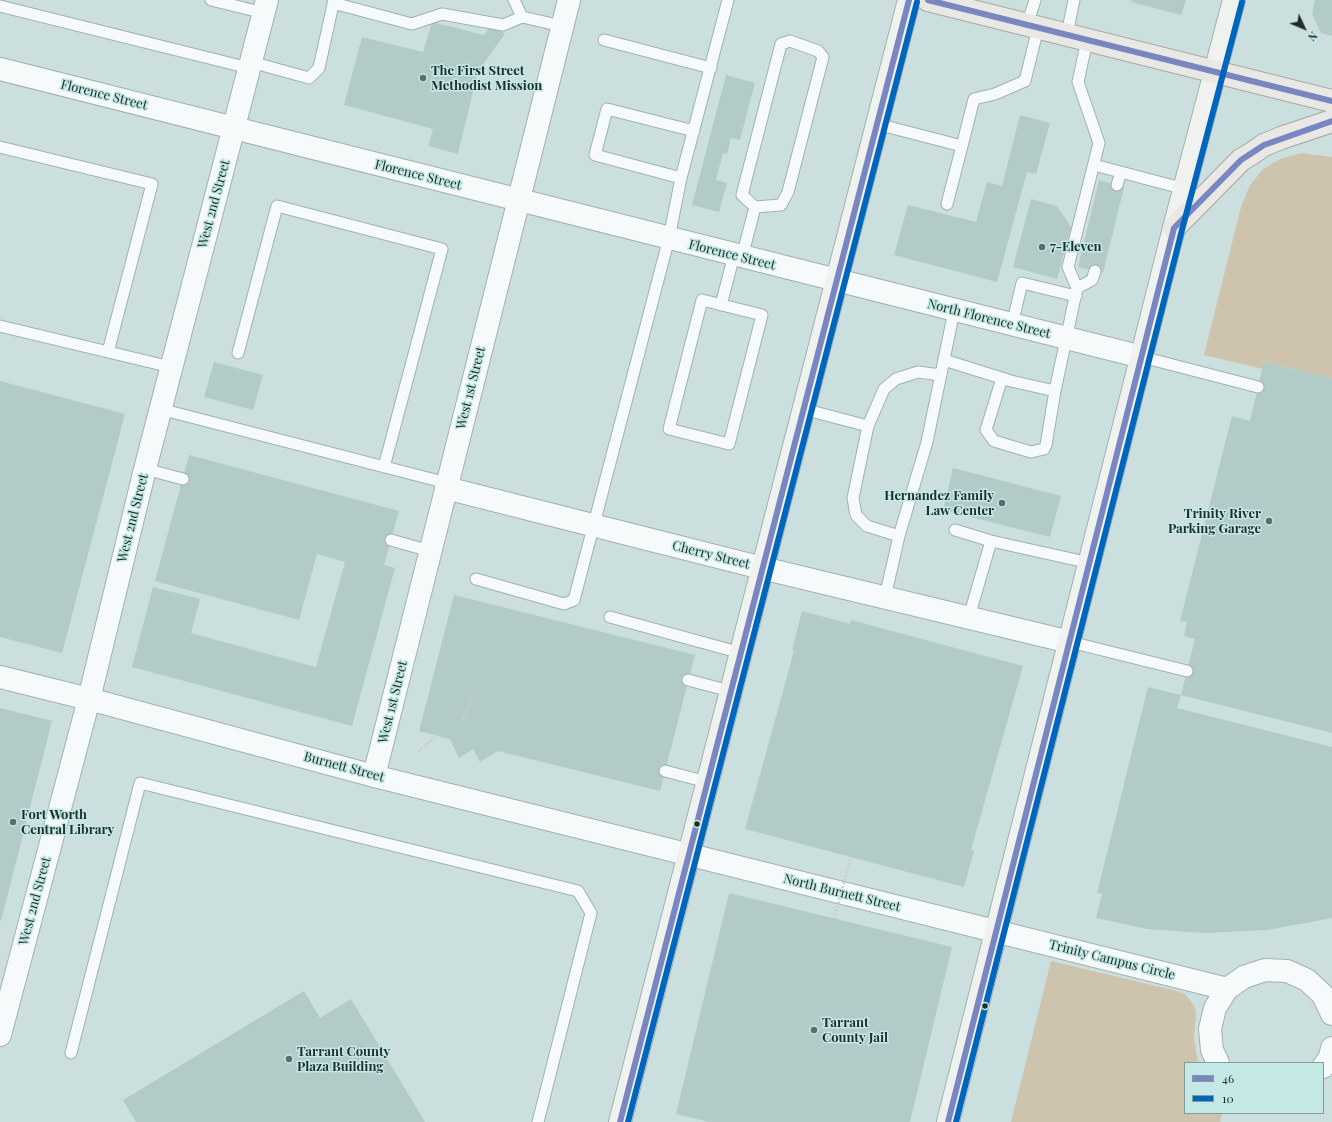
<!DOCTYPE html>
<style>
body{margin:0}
#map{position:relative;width:1332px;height:1122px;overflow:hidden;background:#cbe0de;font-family:"Playfair Display",serif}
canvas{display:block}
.legend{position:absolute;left:1184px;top:1062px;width:140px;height:52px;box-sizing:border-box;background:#c3e8e5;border:1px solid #819d9b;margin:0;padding:5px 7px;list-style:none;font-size:12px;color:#1f2d2c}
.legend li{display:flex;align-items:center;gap:8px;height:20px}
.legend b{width:20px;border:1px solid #819d9b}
.north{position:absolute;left:1284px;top:8px;width:40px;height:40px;-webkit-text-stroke:3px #c3e8e5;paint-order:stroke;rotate:134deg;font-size:11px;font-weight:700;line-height:16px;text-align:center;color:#1f2d2c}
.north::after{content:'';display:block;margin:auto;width:14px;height:18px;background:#1f2d2c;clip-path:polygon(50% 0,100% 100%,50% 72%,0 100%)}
</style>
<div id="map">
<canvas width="1332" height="1122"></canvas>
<ul class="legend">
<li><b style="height:5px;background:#7986c2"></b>46</li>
<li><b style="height:5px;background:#0065bd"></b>10</li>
</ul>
<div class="north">N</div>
</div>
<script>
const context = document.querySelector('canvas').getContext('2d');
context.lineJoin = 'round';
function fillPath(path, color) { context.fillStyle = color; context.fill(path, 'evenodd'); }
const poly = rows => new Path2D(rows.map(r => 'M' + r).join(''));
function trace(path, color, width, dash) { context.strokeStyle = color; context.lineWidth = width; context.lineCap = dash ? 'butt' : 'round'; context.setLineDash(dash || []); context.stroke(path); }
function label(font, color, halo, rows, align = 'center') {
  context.font = font + ' "Playfair Display",serif'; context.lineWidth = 3; context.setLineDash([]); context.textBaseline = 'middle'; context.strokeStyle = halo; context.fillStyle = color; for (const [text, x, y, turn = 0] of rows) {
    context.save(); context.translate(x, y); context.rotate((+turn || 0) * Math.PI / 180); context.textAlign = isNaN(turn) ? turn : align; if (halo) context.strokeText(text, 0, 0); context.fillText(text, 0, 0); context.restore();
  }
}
fillPath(poly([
 [1301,153,1332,157,1332,378,1265,362,1263,369,1204,355,1241,207,1249,187,1262,170,1280,159],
 [1051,961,1177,991,1185,994,1195,1007,1196,1014,1194,1038,1198,1063,1185,1063,1185,1113,1222,1113,1220,1122,1011,1122]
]), '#cec4ae');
fillPath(poly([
 [1132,0,1186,0,1181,15,1131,2],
 [1315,0,1332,0,1332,36,1321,33,1312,14],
 [432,22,484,35,492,24,505,34,478,71,458,154,428,146,433,129,344,105,362,37,423,52],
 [726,75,755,83,740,140,731,138,727,154,723,153,716,180,727,183,719,212,692,205],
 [1020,115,1050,123,1036,174,1027,172,997,282,894,255,908,205,976,222,987,182,1002,186],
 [1099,180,1124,187,1103,273,1078,267],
 [1031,199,1057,206,1071,227,1057,279,1013,267],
 [214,362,263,375,253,410,204,397],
 [1264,362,1332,378,1332,733,1181,695,1195,639,1184,636,1187,622,1180,621,1232,416,1250,421],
 [0,381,125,414,62,653,0,637],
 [189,455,399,511,384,565,395,568,352,726,132,667,153,587,200,599,191,633,316,667,345,562,317,554,299,620,155,581],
 [953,468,1061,496,1050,537,943,510],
 [454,595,695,655,660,791,498,751,480,762,473,749,459,758,450,739,419,731],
 [802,611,850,624,851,620,1023,666,971,850,974,851,964,887,745,829,794,651,792,650],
 [1148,687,1181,695,1177,708,1332,747,1332,918,1268,930,1205,933,1147,929,1096,918,1102,894,1097,893],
 [0,708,52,721,1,921,0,921],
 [729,893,952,947,910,1122,710,1122,676,1114],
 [304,991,320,1018,351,999,425,1122,136,1122,123,1100]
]), '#b2cac8');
const service = poly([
 [211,0,264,13],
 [514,0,522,17],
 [333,3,412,24,442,14,503,25,522,17,562,26],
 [0,6,249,68],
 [1027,25,1035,0],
 [1067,34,1074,0],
 [604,40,711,68],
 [790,41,818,51,823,57,788,192,781,205,755,207,742,195,781,44,790,41],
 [251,62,309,78,319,68,334,0],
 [877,124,962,146,974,99,995,94,1025,81,1038,28],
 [0,147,152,184,108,352],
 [1094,165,1185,189],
 [681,178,595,155,607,109,694,131],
 [1117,185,1121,172],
 [947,204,962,146],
 [742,257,755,207],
 [1077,288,1092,280,1095,271],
 [702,300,762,315,729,444,669,429,702,300],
 [721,305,734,255],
 [1012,325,1022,283,1076,296],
 [0,326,171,367],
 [238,353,277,206,442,249,384,467],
 [1142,357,1258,387],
 [944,360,1011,381,1055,391],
 [1002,378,986,430,994,441,1031,452,1044,449,1046,445,1055,391,1077,288,1068,267,1099,143,1078,82,1087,40],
 [160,409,447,483],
 [803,409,868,426,853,498,856,515,867,526,899,536,885,597],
 [868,426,884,389,896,379,918,372,941,375],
 [145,469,183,479],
 [955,530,991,541,1090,563],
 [899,536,927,442,954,311],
 [391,540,430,551],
 [476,579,564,604,574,600,669,238,681,178,728,0],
 [610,617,741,653],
 [969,617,991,541],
 [1070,642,1187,671],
 [688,680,730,691],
 [665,771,707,782],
 [71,1053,140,783,578,891,591,913,538,1122]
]);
const minor = poly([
 [0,69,1142,357],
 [446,488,762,568,1070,642],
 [0,677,89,699,374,776,1227,989],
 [374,776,569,0],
 [0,1035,89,699,145,469,267,0],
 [1218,1063,1212,1050,1210,1029,1215,1008,1227,989,1244,977,1265,970,1287,971,1307,980,1323,995,1332,1014],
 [1323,1067,1330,1057,1332,1048]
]);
const secondary = poly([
 [620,1122,909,0],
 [948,1122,1174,228,1234,0]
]);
const primary = poly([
 [928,0,1332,101],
 [1174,228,1241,160,1251,154,1264,145,1281,138,1332,121]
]);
trace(service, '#a1b1b0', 13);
trace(minor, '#a1b1b0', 24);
trace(secondary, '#a1b1b0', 24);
trace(primary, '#a4a8a0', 24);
trace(poly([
 [461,724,473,693],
 [418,752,437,735]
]), '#c8cecd', 2.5, [2, 2]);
trace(service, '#f7fafa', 11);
trace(minor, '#f7fafa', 22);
trace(secondary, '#f0f2ef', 22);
trace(primary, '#e9e8e4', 22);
trace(poly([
 [834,919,851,857]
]), '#c8cecd', 2.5, [2, 2]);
trace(poly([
 [928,0,1332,101],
 [620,1122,909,0],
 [948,1122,1174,228,1241,160,1264,145,1332,121]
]), '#7986c2', 6);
trace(poly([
 [628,1122,917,2],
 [956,1122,1182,230,1242,2]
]), '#0065bd', 6);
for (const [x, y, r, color] of [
 [423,78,4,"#5b6c6a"],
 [1042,247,4,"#5b6c6a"],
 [1002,503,4,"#5b6c6a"],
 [1269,521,4,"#5b6c6a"],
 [13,822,4,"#5b6c6a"],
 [697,824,3.5,"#1f2d2c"],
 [985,1006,3.5,"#1f2d2c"],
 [814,1030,4,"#5b6c6a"],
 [289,1059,4,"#5b6c6a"]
]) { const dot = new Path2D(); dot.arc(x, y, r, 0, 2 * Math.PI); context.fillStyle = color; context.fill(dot); trace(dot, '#c3e8e5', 1.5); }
label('bold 13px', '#1f2d2c', '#c3e8e5', [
 ["The First Street",431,71],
 ["Methodist Mission",431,86],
 ["7-Eleven",1050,247],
 ["Hernandez Family",994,496,"right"],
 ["Law Center",994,511,"right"],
 ["Trinity River",1261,514,"right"],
 ["Parking Garage",1261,529,"right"],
 ["Fort Worth",21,815],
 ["Central Library",21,830],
 ["Tarrant",822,1023],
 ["County Jail",822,1038],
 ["Tarrant County",297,1052],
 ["Plaza Building",297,1067]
], 'left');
label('13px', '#1f2d2c', '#c3e8e5', [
 ["Florence Street",104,95,14],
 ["Florence Street",418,175,14],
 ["West 2nd Street",214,204,-75],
 ["Florence Street",732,255,14],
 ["North Florence Street",989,319,14],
 ["West 1st Street",471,388,-76],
 ["West 2nd Street",133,518,-76],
 ["Cherry Street",711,555,14],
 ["West 1st Street",393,702,-76],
 ["Burnett Street",344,767,15],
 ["North Burnett Street",842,893,14],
 ["West 2nd Street",35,901,-75],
 ["Trinity Campus Circle",1112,960,14]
]);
</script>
